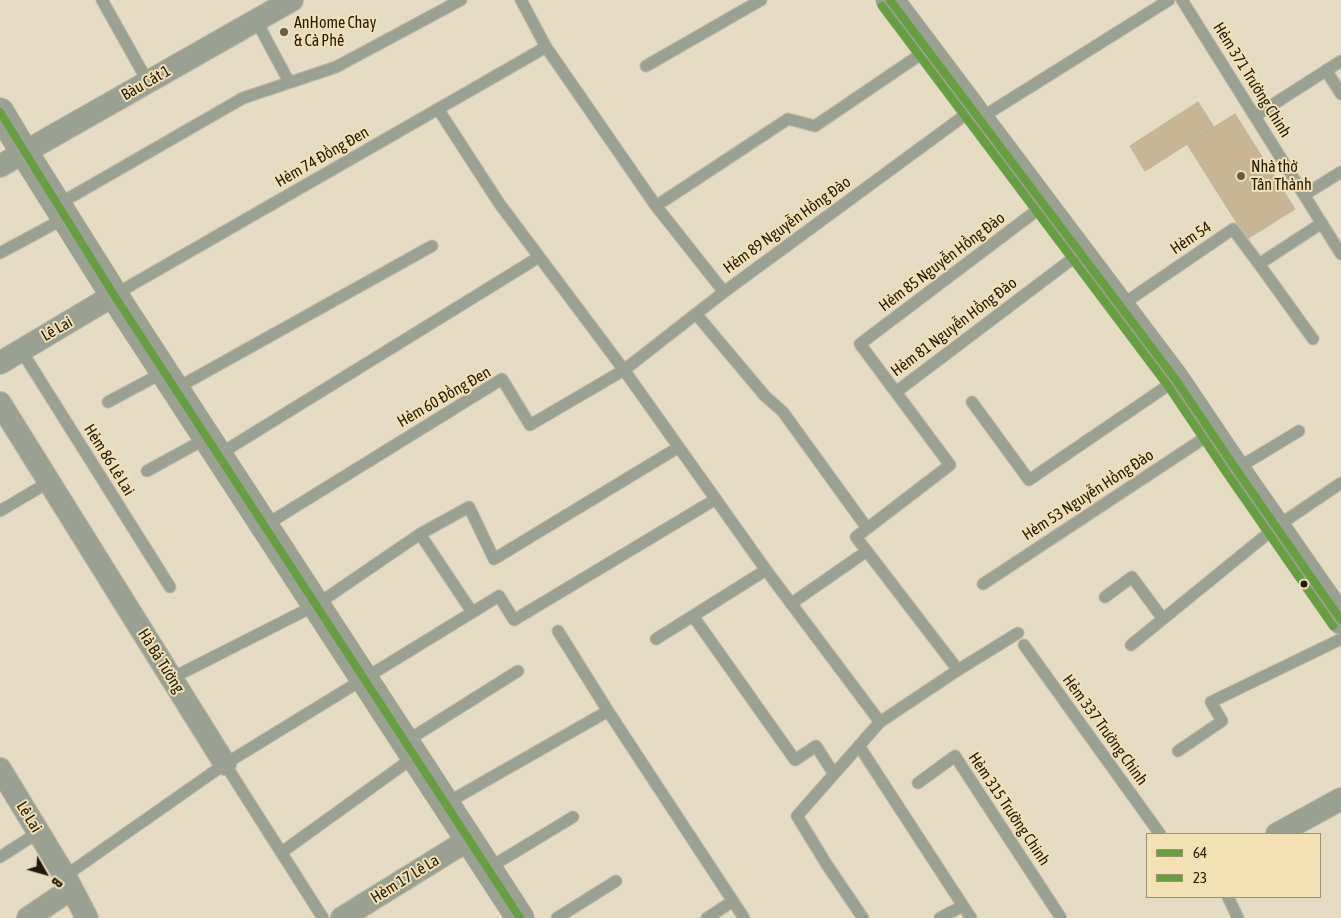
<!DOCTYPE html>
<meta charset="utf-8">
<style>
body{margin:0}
#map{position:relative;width:1341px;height:918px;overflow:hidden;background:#e5dac2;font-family:"Asap Condensed",sans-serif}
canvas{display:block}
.legend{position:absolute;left:1146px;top:833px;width:175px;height:65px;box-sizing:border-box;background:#f3e0b4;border:1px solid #9f9170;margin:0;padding:6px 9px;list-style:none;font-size:15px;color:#211a09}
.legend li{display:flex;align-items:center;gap:10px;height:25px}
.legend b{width:25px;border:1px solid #9f9170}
.north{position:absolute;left:20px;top:848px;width:50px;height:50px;-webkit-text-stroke:4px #f3e0b4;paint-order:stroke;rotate:128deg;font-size:14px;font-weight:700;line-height:20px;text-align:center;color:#211a09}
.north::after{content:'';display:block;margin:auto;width:18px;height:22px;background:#211a09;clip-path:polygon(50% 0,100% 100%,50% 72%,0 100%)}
</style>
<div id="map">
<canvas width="1341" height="918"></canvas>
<ul class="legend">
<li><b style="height:6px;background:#659f3f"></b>64</li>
<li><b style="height:6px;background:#659f3f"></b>23</li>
</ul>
<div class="north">B</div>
</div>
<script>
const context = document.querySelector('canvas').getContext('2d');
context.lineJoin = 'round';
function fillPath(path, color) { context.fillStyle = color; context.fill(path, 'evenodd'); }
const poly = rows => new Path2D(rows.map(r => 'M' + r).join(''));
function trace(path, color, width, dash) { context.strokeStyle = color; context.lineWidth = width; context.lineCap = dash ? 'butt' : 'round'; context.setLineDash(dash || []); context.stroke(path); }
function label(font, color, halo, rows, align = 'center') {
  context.font = font + ' "Asap Condensed",sans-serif'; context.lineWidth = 4; context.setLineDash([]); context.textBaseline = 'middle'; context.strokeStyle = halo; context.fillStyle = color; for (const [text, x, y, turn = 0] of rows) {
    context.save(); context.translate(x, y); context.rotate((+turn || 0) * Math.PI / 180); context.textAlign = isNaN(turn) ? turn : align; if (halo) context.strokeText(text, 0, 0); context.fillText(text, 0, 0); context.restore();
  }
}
const building = poly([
 [1198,102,1214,127,1145,171,1130,146,1198,102],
 [1235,114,1295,209,1247,239,1187,144,1235,114]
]);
fillPath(building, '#c9b495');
trace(building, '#bcb09f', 1);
const service = poly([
 [102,0,148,82],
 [521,0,546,47,656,206,724,292],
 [1182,0,1341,254],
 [256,20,289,82],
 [646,66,761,0],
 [1326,70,1341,94],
 [438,109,499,203,624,370,766,570,880,722],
 [1255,116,1341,61],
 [979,119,1169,0],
 [1304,195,1341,172],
 [57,205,243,98,336,67,461,0],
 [656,206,788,119,815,126,927,50],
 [0,253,65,218],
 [1259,264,1313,339],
 [114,295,546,47],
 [1120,306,1233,229,1259,264,1322,223],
 [696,314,765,396,783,412,867,528],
 [21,350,170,587],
 [175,389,432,246],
 [896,392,1080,253],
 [108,402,164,372],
 [972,402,1029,480,1176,380],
 [218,455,539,257],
 [1236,469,1299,431],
 [147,471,207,438],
 [0,511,49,482],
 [264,526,502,379,530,425,624,370,724,292,972,110],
 [420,534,472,612],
 [983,584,1212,433],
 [1105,597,1132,577,1163,619],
 [792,603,867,551],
 [693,616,795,760,816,746,834,774],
 [558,631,608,711,744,918],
 [656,639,766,570],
 [1024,645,1160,834],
 [1131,645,1276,527,1341,483],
 [958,670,856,537,950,465,860,344,1044,205],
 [172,678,316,605,420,534,469,507,494,559,679,447],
 [405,742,518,671],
 [859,746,971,918],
 [1178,751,1222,721,1211,702,1341,639],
 [225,764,323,918],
 [918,783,955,756,1061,918],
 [445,804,608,711],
 [282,852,414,757],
 [0,857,39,832],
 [487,869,573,817],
 [65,876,225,764,499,596,514,620,716,499],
 [1228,897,1238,918],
 [557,918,616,881],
 [707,918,733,901],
 [863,918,827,865,797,816,880,722,958,670,1018,633],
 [940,918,963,906]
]);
const minor = poly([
 [0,166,292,0],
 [0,363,114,295],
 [0,403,225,764],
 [0,769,65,876,87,918],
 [1277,834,1341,799],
 [28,918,71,889],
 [342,918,468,840]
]);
const tertiary = poly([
 [890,0,1176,380,1236,469,1341,620],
 [0,112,24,152,114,295,520,918]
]);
trace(service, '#bfb7a3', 13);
trace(minor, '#bfb7a3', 24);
trace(tertiary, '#bfb7a3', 29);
trace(service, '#9aa192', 11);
trace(minor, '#9aa192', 22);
trace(tertiary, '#9aa192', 28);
trace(poly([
 [890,0,1176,380,1236,469,1341,620],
 [0,112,114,295,520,918]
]), '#659f3f', 8);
trace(poly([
 [882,6,1168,386,1228,475,1333,626]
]), '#659f3f', 8);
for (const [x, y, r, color] of [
 [284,32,5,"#665d4a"],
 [1241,176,5,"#665d4a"],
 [1304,584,4.5,"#211a09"]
]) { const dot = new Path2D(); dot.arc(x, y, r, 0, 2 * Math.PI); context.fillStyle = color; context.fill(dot); trace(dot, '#f3e0b4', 2); }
label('16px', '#211a09', '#f3e0b4', [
 ["AnHome Chay",294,23],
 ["& Cà Phê",294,41],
 ["Nhà thờ",1251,167],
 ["Tân Thành",1251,185]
], 'left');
label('16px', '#211a09', '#f3e0b4', [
 ["Hẻm 371 Trường Chinh",1252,80,58],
 ["Bàu Cát 1",146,83,-30],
 ["Hẻm 74 Đồng Đen",322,157,-30],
 ["Hẻm 89 Nguyễn Hồng Đào",787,225,-36],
 ["Hẻm 54",1191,238,-34],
 ["Hẻm 85 Nguyễn Hồng Đào",942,262,-37],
 ["Hẻm 81 Nguyễn Hồng Đào",954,327,-37],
 ["Lê Lai",57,329,-30],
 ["Hẻm 60 Đồng Đen",444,397,-30],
 ["Hẻm 86 Lê Lai",109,460,58],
 ["Hẻm 53 Nguyễn Hồng Đào",1088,495,-33],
 ["Hà Bá Tường",161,661,58],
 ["Hẻm 337 Trường Chinh",1105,730,54],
 ["Hẻm 315 Trường Chinh",1009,809,56],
 ["Lê Lai",29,817,58],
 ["Hẻm 17 Lê La",405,879,-32]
]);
</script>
